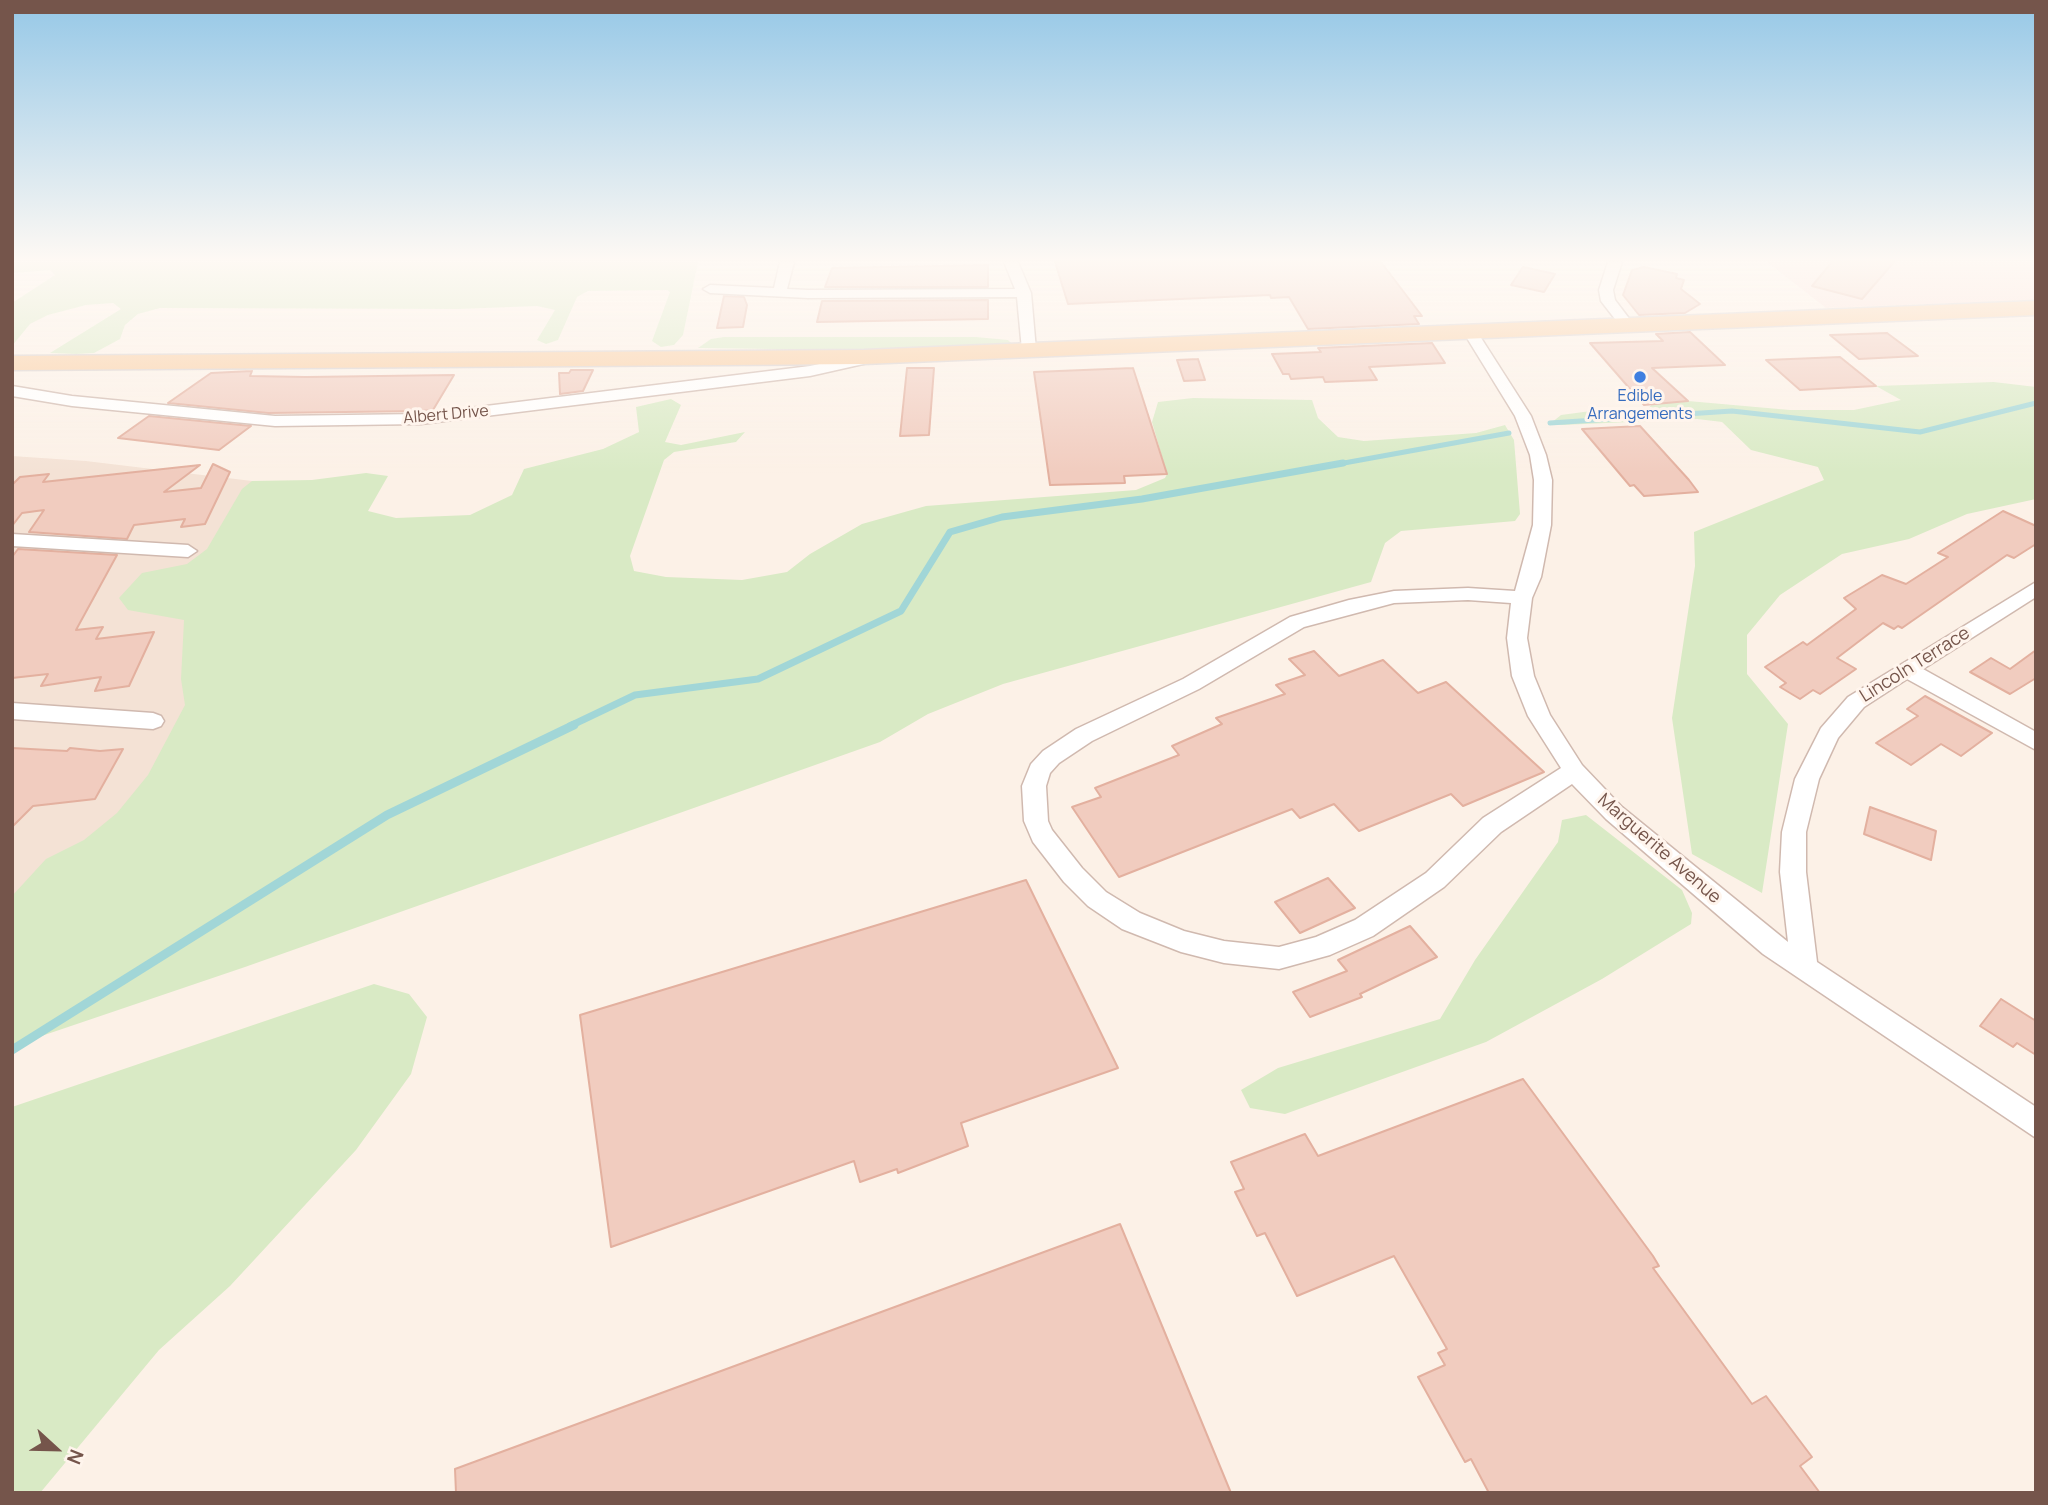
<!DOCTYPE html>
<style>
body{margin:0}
#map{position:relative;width:2048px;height:1505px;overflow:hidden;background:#fcf1e7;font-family:Manrope,sans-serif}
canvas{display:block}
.frame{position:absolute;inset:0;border:14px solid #75554b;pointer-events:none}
.north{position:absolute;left:21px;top:1414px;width:70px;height:70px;-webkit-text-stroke:5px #fff5ed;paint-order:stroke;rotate:112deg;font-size:19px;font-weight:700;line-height:28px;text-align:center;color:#75554b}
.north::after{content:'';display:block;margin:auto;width:24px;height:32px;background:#75554b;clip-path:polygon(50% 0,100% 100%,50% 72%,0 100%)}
</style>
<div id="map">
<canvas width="2048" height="1505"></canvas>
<div class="frame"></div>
<div class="north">N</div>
</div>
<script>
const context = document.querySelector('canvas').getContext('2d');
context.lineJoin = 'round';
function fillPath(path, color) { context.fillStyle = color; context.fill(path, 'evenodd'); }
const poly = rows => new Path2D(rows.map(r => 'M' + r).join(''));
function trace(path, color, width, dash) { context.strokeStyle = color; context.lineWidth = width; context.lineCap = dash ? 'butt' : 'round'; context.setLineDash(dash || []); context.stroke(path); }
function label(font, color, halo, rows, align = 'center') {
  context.font = font + ' Manrope,sans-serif'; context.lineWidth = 6; context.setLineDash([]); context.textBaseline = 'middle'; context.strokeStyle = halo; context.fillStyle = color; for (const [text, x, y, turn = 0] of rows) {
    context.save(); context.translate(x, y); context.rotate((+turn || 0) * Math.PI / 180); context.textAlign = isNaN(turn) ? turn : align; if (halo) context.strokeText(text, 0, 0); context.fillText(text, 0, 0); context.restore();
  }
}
fillPath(poly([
 [12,456,86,461,252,481,221,719,12,920]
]), '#f4e2d5');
fillPath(poly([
 [1767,262,2036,262,2036,300,1826,308]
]), '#fce0db');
fillPath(poly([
 [12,262,698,262,683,335,674,345,661,347,652,341,670,292,667,290,588,291,577,297,558,340,546,344,537,340,555,310,537,306,458,309,160,308,138,314,125,325,120,339,94,353,76,354,50,353,121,309,113,303,86,305,48,315,30,324,12,346,12,303,55,275,50,270,12,273],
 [724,337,976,337,1008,340,1012,344,849,350,698,348,711,339],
 [1994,382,2036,387,2036,499,1967,514,1909,539,1842,554,1780,595,1747,635,1747,674,1788,724,1762,893,1692,854,1672,718,1695,566,1694,532,1824,480,1818,467,1751,450,1722,422,1697,419,1562,425,1551,423,1561,415,1591,411,1647,410,1652,404,1688,401,1790,410,1854,410,1901,400,1876,386],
 [1193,398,1312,400,1318,418,1338,437,1364,441,1476,433,1505,425,1514,440,1520,514,1515,521,1401,531,1385,543,1371,582,1003,684,928,714,880,742,245,967,12,1046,12,896,46,859,84,840,117,813,148,775,185,705,181,679,184,620,128,610,119,598,142,573,187,564,207,549,242,489,252,481,312,480,366,473,388,476,368,511,396,518,470,515,512,495,524,469,603,449,639,432,636,407,671,399,681,405,665,442,681,445,745,432,736,442,674,452,664,460,630,556,634,571,666,577,742,580,787,572,810,554,862,524,926,506,1136,490,1165,478,1167,474,1152,422,1158,402],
 [1586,815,1682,890,1692,913,1691,924,1602,979,1486,1042,1285,1114,1250,1108,1241,1090,1278,1068,1440,1019,1475,960,1558,842,1562,820],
 [374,984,409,994,427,1017,411,1074,356,1150,230,1286,159,1350,40,1493,12,1493,12,1107]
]), '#d9eac5');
trace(poly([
 [1550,423,1732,411,1920,432,2036,403],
 [1333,465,1509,433]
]), '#a1d6d7', 5);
trace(poly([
 [570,726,635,695,758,679,901,611,950,532,1002,517,1142,499,1343,463]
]), '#a1d6d7', 7);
trace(poly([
 [12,1050,387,815,574,725]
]), '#a1d6d7', 9);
const building = poly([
 [1055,262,1381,262,1422,316,1414,316,1419,324,1308,329,1289,297,1271,298,1270,295,1068,304,1055,262],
 [1832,262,1894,262,1862,299,1812,286,1832,262],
 [988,265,988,287,825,287,832,268,988,265],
 [1523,267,1555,274,1544,292,1511,285,1523,267],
 [1644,267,1677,274,1676,278,1684,280,1681,289,1700,304,1685,313,1639,315,1623,295,1632,270,1644,267],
 [724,296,744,297,747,305,743,327,717,328,724,296],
 [988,300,988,319,817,322,822,301,988,300],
 [1690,332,1725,365,1652,368,1688,401,1644,405,1590,343,1663,341,1656,334,1690,332],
 [1887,333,1918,356,1859,359,1830,335,1887,333],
 [1432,343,1445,363,1369,367,1377,380,1325,382,1323,377,1291,379,1289,374,1283,374,1272,354,1321,352,1318,348,1432,343],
 [1840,357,1876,386,1800,390,1766,360,1840,357],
 [1198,359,1205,380,1184,381,1177,360,1198,359],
 [907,368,934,368,929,435,900,436,907,368],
 [1133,368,1167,474,1124,476,1125,483,1050,485,1034,372,1133,368],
 [571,370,593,370,583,391,560,394,559,373,569,373,571,370],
 [252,371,250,376,306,377,454,375,433,410,421,411,268,413,168,403,211,373,252,371],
 [149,416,251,426,219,450,118,438,149,416],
 [1640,426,1689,480,1698,492,1644,496,1634,485,1630,486,1582,429,1640,426],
 [213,464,230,472,205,524,181,527,185,519,134,525,127,539,29,532,44,510,22,513,12,526,12,485,20,477,49,474,43,482,200,465,164,492,201,488,213,464],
 [2003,511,2036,526,2036,544,2014,558,2007,555,1902,628,1898,626,1894,629,1883,623,1837,658,1856,669,1820,694,1813,690,1800,699,1780,687,1786,683,1765,667,1803,642,1807,645,1856,609,1844,598,1882,575,1906,584,1948,557,1938,553,2003,511],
 [18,549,117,555,76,630,103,627,96,639,154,632,129,686,95,691,101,677,41,686,48,674,12,678,12,557,18,549],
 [2036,650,2036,678,2010,694,1970,672,1991,658,2010,669,2036,650],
 [1314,651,1339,676,1383,660,1418,693,1446,682,1544,772,1463,806,1451,794,1359,831,1334,804,1300,818,1292,809,1119,877,1072,807,1101,797,1095,788,1179,755,1172,746,1222,724,1216,718,1285,694,1276,685,1305,675,1289,659,1314,651],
 [1925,696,1992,733,1961,756,1941,744,1911,765,1876,743,1918,716,1907,709,1925,696],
 [12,748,67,751,70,748,100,751,123,749,95,799,33,806,12,827,12,748],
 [1870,807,1936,831,1931,860,1864,834,1870,807],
 [1328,878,1355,908,1300,933,1275,902,1328,878],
 [1026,880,1118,1068,961,1123,968,1146,898,1173,897,1169,860,1182,854,1161,611,1247,580,1015,1026,880],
 [1410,926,1437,957,1360,994,1362,997,1310,1017,1293,992,1347,971,1338,960,1410,926],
 [2001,999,2036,1021,2036,1055,2017,1043,2013,1047,1980,1026,2001,999],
 [1523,1079,1653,1256,1659,1266,1653,1268,1752,1404,1766,1396,1812,1457,1800,1466,1820,1493,1489,1493,1471,1459,1465,1462,1418,1377,1445,1365,1438,1353,1447,1349,1394,1256,1297,1296,1265,1233,1257,1236,1235,1192,1244,1189,1231,1162,1305,1134,1318,1156,1523,1079],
 [1120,1224,1231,1493,456,1493,455,1469,1120,1224]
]);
fillPath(building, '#f1ccbf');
trace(building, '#e3b09f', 2);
const street = poly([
 [780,262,794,262,787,289,808,290,1015,289,1004,262,1018,262,1031,293,1036,350,1029,354,1022,350,1017,297,808,298,710,293,703,289,710,285,774,288,780,262],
 [1608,262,1622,262,1613,290,1615,300,1634,325,1632,328,1622,328,1601,301,1599,290,1608,262],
 [1469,326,1476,330,1531,416,1546,455,1552,480,1551,525,1541,577,1532,598,1527,638,1534,676,1550,715,1582,765,1622,807,1788,942,1780,872,1782,832,1795,779,1821,728,1848,697,2036,582,2036,597,1923,669,2036,732,2036,750,1907,679,1864,707,1838,738,1819,779,1806,832,1806,872,1817,962,2036,1107,2036,1138,1763,954,1606,819,1572,784,1501,832,1444,887,1373,936,1330,955,1279,969,1224,963,1181,952,1122,929,1088,906,1064,882,1033,842,1024,821,1022,786,1031,764,1043,751,1076,729,1183,679,1290,617,1349,600,1394,591,1468,588,1515,591,1533,525,1534,480,1530,455,1515,416,1462,330,1469,326],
 [1468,600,1511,603,1507,638,1512,676,1528,716,1561,768,1483,818,1426,873,1355,920,1316,937,1279,947,1224,941,1184,931,1140,913,1106,892,1082,868,1052,830,1048,821,1046,786,1050,773,1059,763,1092,741,1199,689,1304,627,1394,603,1468,600],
 [876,352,884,357,881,360,810,376,421,424,275,426,72,406,12,396,12,386,72,396,275,416,421,414,810,366,876,352],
 [12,534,188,545,197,551,188,557,12,546,12,534],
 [12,703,153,713,161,716,164,721,161,726,153,729,12,719,12,703]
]);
const primary = poly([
 [2036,301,2036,315,864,364,12,370,12,356,864,350,2036,301]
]);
trace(street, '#d0b9af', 3);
trace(primary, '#d8cfcd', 3);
fillPath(street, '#fff');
fillPath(primary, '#f9cca0');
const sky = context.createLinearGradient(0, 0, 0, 473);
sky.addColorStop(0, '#96c8e7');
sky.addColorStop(0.55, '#fef9f4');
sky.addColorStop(1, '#fef9f400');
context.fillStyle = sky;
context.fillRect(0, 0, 2048, 473);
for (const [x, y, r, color] of [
 [1640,377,7,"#3f7fe0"]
]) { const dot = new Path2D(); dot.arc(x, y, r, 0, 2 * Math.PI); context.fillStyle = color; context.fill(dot); trace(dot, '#fff5ed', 2.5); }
label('16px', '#366cbe', '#fff5ed', [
 ["Edible",1640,397],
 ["Arrangements",1640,415]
]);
label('16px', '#75554b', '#fff5ed', [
 ["Albert Drive",446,415,-5]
]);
label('18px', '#75554b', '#fff5ed', [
 ["Lincoln Terrace",1915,665,-32],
 ["Marguerite Avenue",1659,849,41]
]);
</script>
